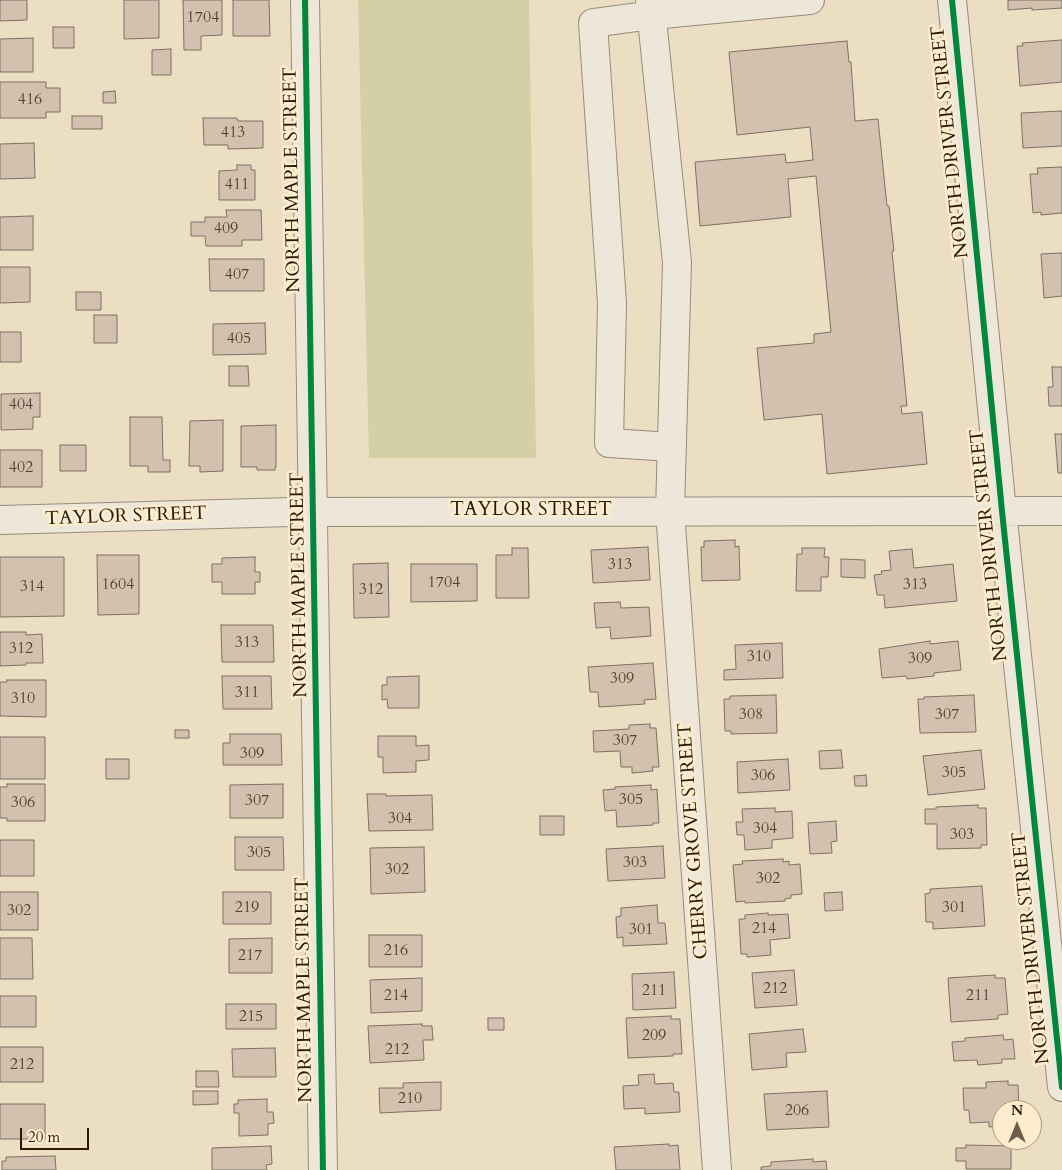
<!DOCTYPE html>
<style>
body{margin:0}
#map{position:relative;width:1062px;height:1170px;overflow:hidden;background:#ebdec3;font-family:Cardo,serif}
canvas{display:block}
.north{position:absolute;left:992px;top:1100px;width:50px;height:50px;box-sizing:border-box;background:#fcedce;border:1px solid #a8987f;border-radius:50%;rotate:0deg;font-size:14px;font-weight:700;line-height:20px;text-align:center;color:#2a1809}
.north::after{content:'';display:block;margin:auto;width:18px;height:22px;background:#6e5d4a;clip-path:polygon(50% 0,100% 100%,50% 72%,0 100%)}
.scale{position:absolute;left:20px;top:1128px;width:69px;height:22px;box-sizing:border-box;border:2px solid #2a1809;border-top:0;padding-left:6px;font-size:15px;line-height:18px;white-space:nowrap;color:#2a1809;-webkit-text-stroke:4px #fcedce;paint-order:stroke}
</style>
<div id="map">
<canvas width="1062" height="1170"></canvas>
<div class="north">N</div>
<div class="scale">20 m</div>
</div>
<script>
const context = document.querySelector('canvas').getContext('2d');
context.lineJoin = 'round';
function fillPath(path, color) { context.fillStyle = color; context.fill(path, 'evenodd'); }
const poly = rows => new Path2D(rows.map(r => 'M' + r).join(''));
function trace(path, color, width, dash) { context.strokeStyle = color; context.lineWidth = width; context.lineCap = dash ? 'butt' : 'round'; context.setLineDash(dash || []); context.stroke(path); }
function label(font, color, halo, rows, align = 'center') {
  context.font = font + ' Cardo,serif'; context.lineWidth = 5; context.setLineDash([]); context.textBaseline = 'middle'; context.strokeStyle = halo; context.fillStyle = color; for (const [text, x, y, turn = 0] of rows) {
    context.save(); context.translate(x, y); context.rotate((+turn || 0) * Math.PI / 180); context.textAlign = isNaN(turn) ? turn : align; if (halo) context.strokeText(text, 0, 0); context.fillText(text, 0, 0); context.restore();
  }
}
fillPath(poly([
 [358,0,529,0,536,458,369,458]
]), '#d4cfa4');
const building = poly([
 [0,0,27,0,27,20,0,21,0,0],
 [124,0,159,0,159,38,124,39,124,0],
 [183,0,222,0,222,35,201,36,201,50,184,50,183,0],
 [233,0,269,0,270,36,233,36,233,0],
 [1008,0,1062,0,1062,8,1032,10,1032,8,1008,10,1008,0],
 [53,27,74,27,74,48,53,48,53,27],
 [33,38,33,72,0,72,0,39,33,38],
 [1062,40,1062,82,1020,86,1017,46,1023,46,1022,43,1062,40],
 [847,41,849,62,851,62,855,121,878,119,887,206,889,206,894,251,892,251,907,406,901,406,902,414,922,412,927,464,827,474,822,414,764,420,757,348,814,343,814,334,831,332,816,176,788,179,791,217,700,226,695,162,785,154,786,163,813,160,810,127,737,135,729,52,847,41],
 [171,49,171,75,152,75,152,50,171,49],
 [0,82,46,82,46,88,60,88,60,112,46,112,46,118,0,118,0,82],
 [115,91,116,103,103,103,103,92,115,91],
 [1062,111,1062,146,1023,148,1021,113,1062,111],
 [72,116,102,116,102,129,72,129,72,116],
 [203,118,237,118,238,121,263,121,263,148,228,149,228,145,204,145,203,118],
 [34,143,35,178,0,179,0,144,34,143],
 [237,165,251,165,251,170,255,170,255,200,219,200,219,171,237,170,237,165],
 [1062,167,1062,213,1041,215,1041,212,1033,213,1030,174,1038,174,1037,168,1062,167],
 [226,210,261,210,262,240,242,240,242,246,206,246,205,236,191,236,191,222,205,222,205,217,227,217,226,210],
 [33,216,33,250,0,250,0,217,33,216],
 [1062,253,1062,296,1044,298,1041,254,1062,253],
 [209,259,264,259,264,291,210,291,209,259],
 [0,267,30,267,30,302,0,303,0,267],
 [76,292,101,292,101,310,76,310,76,292],
 [94,315,117,315,117,343,94,343,94,315],
 [265,323,266,354,213,355,213,324,265,323],
 [0,332,21,332,21,362,0,362,0,332],
 [229,366,248,366,249,386,229,386,229,366],
 [1052,367,1062,367,1062,406,1049,406,1048,387,1053,387,1052,367],
 [40,393,40,417,33,417,33,429,1,430,1,394,40,393],
 [130,417,162,417,163,460,170,460,170,472,148,472,148,466,130,466,130,417],
 [223,420,223,471,200,472,200,466,189,466,190,421,223,420],
 [276,425,276,467,275,467,275,470,257,470,257,467,241,467,241,426,276,425],
 [1055,434,1062,434,1062,473,1058,473,1055,434],
 [60,445,86,445,86,471,60,471,60,445],
 [0,450,42,450,42,487,0,487,0,450],
 [735,540,735,547,739,546,740,580,702,581,701,547,704,547,704,541,735,540],
 [648,547,650,580,593,583,591,550,648,547],
 [512,548,528,548,529,598,496,598,496,555,512,555,512,548],
 [802,548,825,548,824,557,829,557,828,577,821,577,821,591,796,591,797,554,802,554,802,548],
 [912,549,914,568,953,564,957,601,885,608,884,595,877,595,874,575,882,574,881,571,891,570,889,551,912,549],
 [97,555,139,555,139,614,98,615,97,555],
 [0,557,64,557,64,616,0,617,0,557],
 [255,557,255,572,260,572,260,582,255,582,255,594,222,594,222,582,212,582,212,564,222,564,222,558,255,557],
 [841,559,865,560,865,578,841,577,841,559],
 [388,563,389,617,354,618,353,564,388,563],
 [411,564,477,564,477,601,411,602,411,564],
 [620,602,621,608,649,607,651,636,611,639,610,627,596,628,594,603,620,602],
 [221,625,273,625,274,662,222,662,221,625],
 [0,632,26,632,26,635,42,634,43,663,26,663,26,665,0,666,0,632],
 [930,641,930,644,958,641,961,670,934,673,934,676,907,679,906,676,882,678,879,649,930,641],
 [782,643,783,678,724,680,724,670,736,669,735,645,782,643],
 [653,663,656,699,644,700,645,704,599,707,598,692,590,692,588,667,653,663],
 [222,676,271,676,272,709,223,709,222,676],
 [419,676,419,708,388,708,387,699,382,700,382,685,387,685,387,677,419,676],
 [7,680,46,680,46,717,0,716,0,682,7,682,7,680],
 [776,695,777,733,731,734,731,731,725,731,724,699,730,699,730,696,776,695],
 [974,695,976,732,920,733,918,699,924,699,924,697,974,695],
 [650,724,650,728,656,728,659,767,652,767,653,771,632,773,632,767,621,767,620,751,594,752,593,731,629,729,629,725,650,724],
 [175,730,189,730,189,738,175,738,175,730],
 [230,734,281,734,282,765,223,765,223,743,230,743,230,734],
 [378,736,416,736,416,746,429,745,429,760,416,761,416,772,383,773,383,757,378,757,378,736],
 [0,737,45,737,45,779,0,779,0,737],
 [841,750,843,768,820,769,819,751,841,750],
 [981,750,985,789,928,795,923,756,981,750],
 [106,759,129,759,129,779,106,779,106,759],
 [788,759,790,790,738,793,737,762,788,759],
 [866,775,867,786,855,786,854,776,866,775],
 [7,784,45,784,45,821,7,821,7,818,0,818,0,787,7,787,7,784],
 [283,784,283,818,230,818,230,785,283,784],
 [651,785,651,790,657,789,659,823,653,823,653,825,617,827,616,810,605,811,603,790,615,789,615,787,651,785],
 [367,794,386,794,386,796,432,795,433,830,369,831,367,794],
 [978,805,978,808,986,808,987,845,981,845,981,848,937,849,937,824,925,824,925,809,936,809,936,807,978,805],
 [775,808,775,812,792,811,793,838,772,840,772,848,745,850,744,835,737,835,736,822,743,822,742,809,775,808],
 [540,816,564,816,564,835,540,835,540,816],
 [836,821,837,841,831,842,832,853,810,854,808,823,836,821],
 [235,837,283,837,284,870,235,870,235,837],
 [0,840,34,840,34,876,0,876,0,840],
 [663,846,665,878,608,881,606,849,663,846],
 [424,847,425,892,371,894,370,848,424,847],
 [783,859,783,862,789,861,789,865,800,864,802,894,791,895,791,898,785,899,785,901,745,903,745,901,736,902,733,865,743,864,742,861,783,859],
 [982,886,985,926,933,929,933,922,926,922,925,894,930,893,930,889,982,886],
 [0,892,38,892,38,930,0,930,0,892],
 [223,892,271,892,271,924,223,924,223,892],
 [842,892,843,910,825,911,824,893,842,892],
 [657,905,658,923,665,923,667,944,623,946,623,937,617,938,616,917,621,916,621,908,657,905],
 [768,913,768,915,788,914,790,938,770,940,771,955,747,957,747,954,741,954,739,919,745,919,745,915,768,913],
 [369,935,422,935,422,967,369,967,369,935],
 [0,938,32,938,33,979,0,979,0,938],
 [272,938,272,973,229,973,229,939,272,938],
 [794,970,797,1005,755,1008,752,973,794,970],
 [674,972,676,1008,633,1010,632,974,674,972],
 [995,975,995,978,1005,978,1008,1014,998,1015,998,1019,951,1022,948,978,995,975],
 [422,978,422,1011,371,1013,370,980,422,978],
 [0,996,36,996,36,1027,0,1027,0,996],
 [226,1004,276,1004,276,1029,226,1029,226,1004],
 [671,1016,671,1019,680,1019,682,1054,673,1054,673,1056,628,1058,626,1018,671,1016],
 [488,1018,504,1018,504,1030,488,1030,488,1018],
 [422,1024,422,1026,432,1026,433,1040,423,1040,424,1060,370,1063,368,1026,422,1024],
 [803,1029,806,1052,786,1053,787,1067,752,1070,749,1034,803,1029],
 [1003,1035,1004,1040,1013,1039,1015,1059,1002,1059,1002,1063,978,1065,977,1060,954,1061,952,1042,965,1041,965,1038,1003,1035],
 [0,1047,43,1047,43,1082,0,1082,0,1047],
 [275,1048,276,1077,233,1077,232,1049,275,1048],
 [196,1071,218,1071,219,1087,196,1087,196,1071],
 [654,1074,655,1084,673,1083,674,1092,679,1092,680,1112,645,1114,645,1108,624,1109,623,1086,639,1085,638,1075,654,1074],
 [1008,1081,1008,1085,1018,1085,1019,1110,1002,1110,1002,1126,989,1127,989,1122,970,1123,969,1110,964,1110,963,1088,986,1088,986,1082,1008,1081],
 [441,1082,441,1110,380,1113,379,1088,403,1088,403,1083,441,1082],
 [193,1091,218,1091,218,1104,193,1105,193,1091],
 [827,1091,829,1127,767,1130,764,1094,827,1091],
 [267,1099,267,1112,273,1112,274,1123,268,1124,268,1135,239,1136,239,1113,234,1113,234,1104,238,1104,238,1100,267,1099],
 [0,1104,45,1104,45,1139,0,1139,0,1104],
 [669,1144,669,1146,678,1145,680,1170,616,1170,614,1147,669,1144],
 [966,1145,1011,1146,1011,1169,966,1169,966,1161,956,1161,956,1148,966,1148,966,1145],
 [271,1146,272,1164,266,1165,267,1170,212,1170,212,1148,271,1146],
 [55,1156,56,1170,2,1170,2,1161,6,1161,6,1157,55,1156],
 [813,1159,813,1162,826,1161,827,1170,761,1170,761,1167,771,1166,771,1162,813,1159]
]);
fillPath(building, '#d3c0ae');
trace(building, '#7b7263', 1);
const minor = poly([
 [305,0,323,1170],
 [650,0,677,262,670,511,717,1170],
 [952,0,1002,511,1062,1087],
 [672,447,609,443,612,303,593,23,652,15,810,0],
 [0,520,292,512,1062,511]
]);
trace(minor, '#968d7c', 30);
trace(minor, '#ede6d9', 28);
trace(poly([
 [305,0,323,1170],
 [952,0,1002,511,1062,1087]
]), '#00873e', 6);
label('16px', '#544232', null, [
 ["1704",203,18],
 ["416",30,100],
 ["413",233,133],
 ["411",237,185],
 ["409",226,229],
 ["407",237,275],
 ["405",239,339],
 ["404",21,405],
 ["402",21,468],
 ["313",620,565],
 ["1704",444,583],
 ["1604",118,585],
 ["313",915,585],
 ["314",32,587],
 ["312",371,590],
 ["313",247,643],
 ["312",21,649],
 ["310",759,657],
 ["309",920,659],
 ["309",622,679],
 ["311",247,693],
 ["310",23,699],
 ["308",751,715],
 ["307",947,715],
 ["307",625,741],
 ["309",252,754],
 ["305",954,773],
 ["306",763,776],
 ["305",631,800],
 ["307",257,801],
 ["306",23,803],
 ["304",400,819],
 ["304",765,829],
 ["303",962,835],
 ["305",259,853],
 ["303",635,863],
 ["302",397,870],
 ["302",768,879],
 ["219",247,908],
 ["301",954,908],
 ["302",19,911],
 ["214",764,929],
 ["301",641,930],
 ["216",396,951],
 ["217",250,956],
 ["212",775,989],
 ["211",654,991],
 ["214",396,996],
 ["211",978,996],
 ["215",251,1017],
 ["209",654,1036],
 ["212",397,1050],
 ["212",22,1065],
 ["210",410,1099],
 ["206",797,1111]
]);
label('19px', '#2a1809', '#fcedce', [
 ["NORTH DRIVER STREET",951,142,-96],
 ["NORTH MAPLE STREET",293,180,-91],
 ["TAYLOR STREET",531,511],
 ["TAYLOR STREET",126,517,-2],
 ["NORTH DRIVER STREET",990,545,-96],
 ["NORTH MAPLE STREET",300,585,-91],
 ["CHERRY GROVE STREET",694,841,-94],
 ["NORTH DRIVER STREET",1032,948,-96],
 ["NORTH MAPLE STREET",305,990,-91]
]);
</script>
